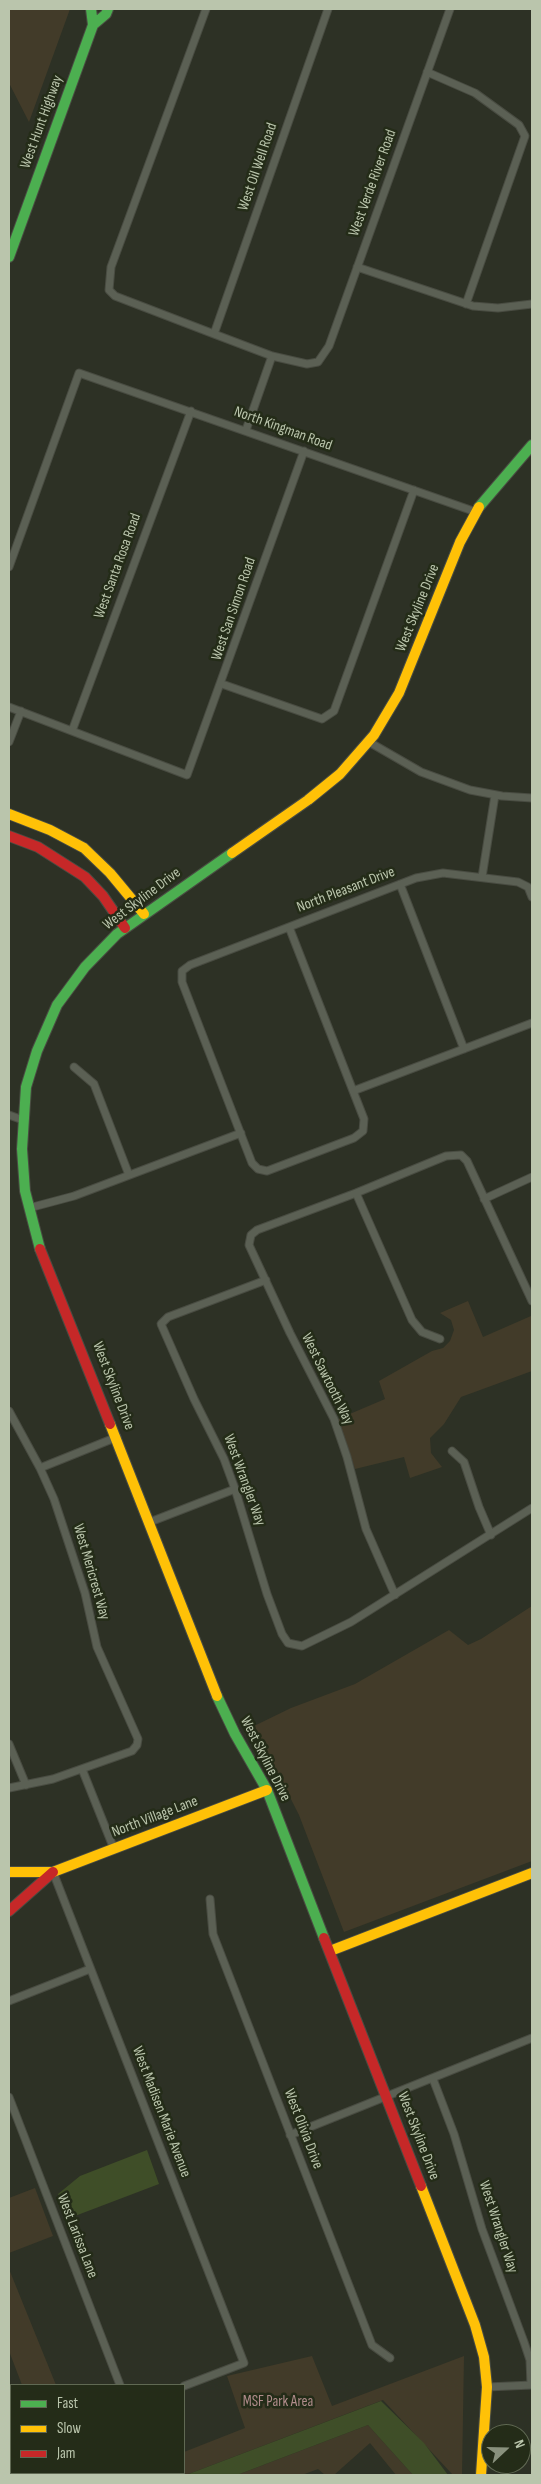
<!DOCTYPE html>
<style>
body{margin:0}
#map{position:relative;width:541px;height:2484px;overflow:hidden;background:#2d3125;font-family:"Sofia Sans Condensed",sans-serif}
canvas{display:block}
.frame{position:absolute;inset:0;border:10px solid #bac5ac;pointer-events:none}
.legend{position:absolute;left:10px;top:2384px;width:175px;height:90px;box-sizing:border-box;background:#242c18;border:1px solid #606953;margin:0;padding:6px 9px;list-style:none;font-size:15px;color:#bac5ac}
.legend li{display:flex;align-items:center;gap:10px;height:25px}
.legend b{width:25px;border:1px solid #606953}
.north{position:absolute;left:481px;top:2424px;width:50px;height:50px;box-sizing:border-box;background:#242c18;border:1px solid #606953;border-radius:50%;rotate:69deg;font-size:14px;font-weight:700;line-height:20px;text-align:center;color:#bac5ac}
.north::after{content:'';display:block;margin:auto;width:18px;height:22px;background:#89917d;clip-path:polygon(50% 0,100% 100%,50% 72%,0 100%)}
</style>
<div id="map">
<canvas width="541" height="2484"></canvas>
<div class="frame"></div>
<ul class="legend">
<li><b style="height:6px;background:#4caf50"></b>Fast</li>
<li><b style="height:6px;background:#ffc107"></b>Slow</li>
<li><b style="height:6px;background:#c62828"></b>Jam</li>
</ul>
<div class="north">N</div>
</div>
<script>
const context = document.querySelector('canvas').getContext('2d');
context.lineJoin = 'round';
function fillPath(path, color) { context.fillStyle = color; context.fill(path, 'evenodd'); }
const poly = rows => new Path2D(rows.map(r => 'M' + r).join(''));
function trace(path, color, width, dash) { context.strokeStyle = color; context.lineWidth = width; context.lineCap = dash ? 'butt' : 'round'; context.setLineDash(dash || []); context.stroke(path); }
function label(font, color, halo, rows, align = 'center') {
  context.font = font + ' "Sofia Sans Condensed",sans-serif'; context.lineWidth = 5; context.setLineDash([]); context.textBaseline = 'middle'; context.strokeStyle = halo; context.fillStyle = color; for (const [text, x, y, turn = 0] of rows) {
    context.save(); context.translate(x, y); context.rotate((+turn || 0) * Math.PI / 180); context.textAlign = isNaN(turn) ? turn : align; if (halo) context.strokeText(text, 0, 0); context.fillText(text, 0, 0); context.restore();
  }
}
fillPath(poly([
 [9,9,70,9,29,122,9,83],
 [468,1301,483,1337,531,1316,532,1371,461,1397,444,1424,430,1438,431,1453,442,1467,410,1478,404,1457,355,1469,338,1419,385,1399,379,1381,432,1351,443,1348,450,1341,454,1330,451,1320,440,1313],
 [532,1606,532,1861,344,1932,299,1815,254,1726,291,1708,355,1684,449,1630,468,1645,481,1639],
 [35,2188,53,2236,9,2253,9,2198],
 [9,2269,56,2385,22,2385,9,2351],
 [312,2356,332,2406,464,2356,462,2475,453,2475,383,2400,186,2475,120,2475,126,2473,184,2473,184,2452,245,2428,227,2376],
 [368,2425,413,2475,396,2475,370,2443,334,2475,325,2475,318,2469,302,2475,237,2475]
]), '#423b29');
fillPath(poly([
 [147,2150,159,2184,67,2219,58,2194,80,2176],
 [381,2401,424,2443,448,2475,413,2475,368,2425,237,2475,186,2475]
]), '#3f4e28');
const street = poly([
 [206,9,111,267,109,290,115,296,214,334,272,356,307,364,318,362,329,346,450,9],
 [427,72,475,93,519,125,525,136,466,304],
 [357,267,473,306,498,308,532,304],
 [214,334,328,9],
 [246,430,272,356],
 [9,567,79,373,476,512],
 [222,684,322,719,334,711,414,490],
 [9,707,187,775,304,451],
 [72,731,191,411],
 [9,742,21,711],
 [369,742,421,772,470,790,502,796,532,798],
 [482,877,495,795],
 [400,884,464,1049],
 [289,927,364,1119,363,1131,354,1138,267,1171,258,1169,252,1163,182,982,182,971,190,965,289,927,416,878,443,873,518,882,528,887,532,897],
 [74,1067,94,1084,129,1175],
 [353,1091,532,1023],
 [9,1115,23,1120],
 [356,1193,412,1320,422,1332,440,1339],
 [484,1199,532,1177],
 [29,1208,74,1196,241,1133],
 [266,1280,168,1317,161,1324,194,1399,224,1459,235,1489,267,1594,282,1634,288,1643,302,1646,351,1622,532,1508],
 [9,1411,40,1468,54,1499,85,1593,97,1647,138,1739,137,1745,132,1751,53,1779,9,1788],
 [452,1451,464,1462,479,1507,491,1535],
 [40,1468,117,1437],
 [150,1522,235,1489],
 [395,1595,366,1529,347,1457,334,1419,290,1333,249,1245,251,1235,257,1230,356,1193,446,1156,461,1155,467,1161,532,1301],
 [9,1744,26,1785],
 [82,1769,114,1849],
 [53,1872,244,2363,184,2386],
 [210,1899,213,1934,372,2345,390,2358],
 [9,2001,90,1969],
 [433,2079,454,2134,482,2229,524,2342,530,2360,531,2385],
 [9,2097,120,2385],
 [290,2135,532,2038],
 [487,2387,532,2385],
 [9,2453,11,2453]
]);
const fast = poly([
 [91,9,93,25],
 [9,257,93,25,106,14,108,9],
 [479,507,532,445],
 [40,1249,25,1191,22,1149,26,1087,37,1051,57,1005,85,967,117,934,232,853],
 [217,1696,235,1734,267,1790,324,1938]
]);
const slow = poly([
 [9,814,50,830,84,848,110,873,144,914],
 [232,853,308,800,340,774,374,735,399,693,460,542,479,507],
 [110,1424,217,1696],
 [9,1872,53,1872,267,1790],
 [330,1951,532,1873],
 [421,2186,475,2325,484,2357,487,2387,481,2475]
]);
const jam = poly([
 [9,836,38,847,85,877,103,896,125,928],
 [40,1249,110,1424],
 [9,1911,53,1872],
 [324,1938,421,2186]
]);
trace(street, '#494c42', 9);
trace(fast, '#494c42', 12);
trace(slow, '#494c42', 12);
trace(jam, '#494c42', 12);
trace(street, '#5b6054', 7);
trace(fast, '#4caf50', 10);
trace(slow, '#ffc107', 10);
trace(jam, '#c62828', 10);
label('15px', '#bac5ac', '#242c18', [
 ["West Hunt Highway",42,122,-70],
 ["West Oil Well Road",258,167,-71],
 ["West Verde River Road",373,183,-70],
 ["North Kingman Road",283,429,20],
 ["West Santa Rosa Road",118,566,-70],
 ["West Skyline Drive",418,608,-68],
 ["West San Simon Road",234,609,-71],
 ["North Pleasant Drive",346,890,-21],
 ["West Skyline Drive",142,899,-37],
 ["West Sawtooth Way",327,1379,64],
 ["West Skyline Drive",113,1386,69],
 ["West Wrangler Way",244,1480,70],
 ["West Mericrest Way",91,1572,74],
 ["West Skyline Drive",265,1759,63],
 ["North Village Lane",155,1817,-21],
 ["West Madisen Marie Avenue",161,2112,69],
 ["West Olivia Drive",303,2129,69],
 ["West Skyline Drive",418,2136,69],
 ["West Wrangler Way",498,2227,72],
 ["West Larissa Lane",77,2236,69]
]);
label('15px', '#b08c8b', '#242c18', [
 ["MSF Park Area",278,2402]
]);
</script>
